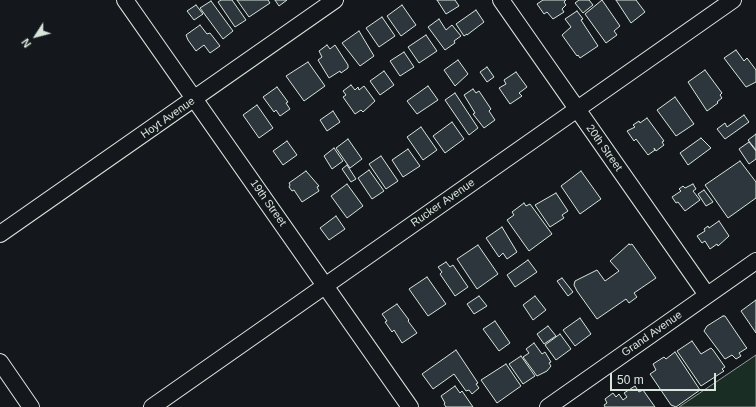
<!DOCTYPE html>
<style>
body{margin:0}
#map{position:relative;width:756px;height:407px;overflow:hidden;background:#14181c;font-family:Helvetica,sans-serif}
canvas{display:block}
.north{position:absolute;left:16px;top:16px;width:40px;height:40px;-webkit-text-stroke:3px #14181c;paint-order:stroke;rotate:234deg;font-size:11px;font-weight:700;line-height:16px;text-align:center;color:#d8e6dc}
.north::after{content:'';display:block;margin:auto;width:14px;height:18px;background:#d8e6dc;clip-path:polygon(50% 0,100% 100%,50% 72%,0 100%)}
.scale{position:absolute;left:610px;top:373px;width:106px;height:18px;box-sizing:border-box;border:2px solid #d8e6dc;border-top:0;padding-left:5px;font-size:12px;line-height:14px;white-space:nowrap;color:#d8e6dc;-webkit-text-stroke:3px #14181c;paint-order:stroke}
</style>
<div id="map">
<canvas width="756" height="407"></canvas>
<div class="north">N</div>
<div class="scale">50 m</div>
</div>
<script>
const context = document.querySelector('canvas').getContext('2d');
context.lineJoin = 'round';
function fillPath(path, color) { context.fillStyle = color; context.fill(path, 'evenodd'); }
const poly = rows => new Path2D(rows.map(r => 'M' + r).join(''));
function trace(path, color, width, dash) { context.strokeStyle = color; context.lineWidth = width; context.lineCap = dash ? 'butt' : 'round'; context.setLineDash(dash || []); context.stroke(path); }
function label(font, color, halo, rows, align = 'center') {
  context.font = font + ' Helvetica,sans-serif'; context.lineWidth = 3; context.setLineDash([]); context.textBaseline = 'middle'; context.strokeStyle = halo; context.fillStyle = color; for (const [text, x, y, turn = 0] of rows) {
    context.save(); context.translate(x, y); context.rotate((+turn || 0) * Math.PI / 180); context.textAlign = isNaN(turn) ? turn : align; if (halo) context.strokeText(text, 0, 0); context.fillText(text, 0, 0); context.restore();
  }
}
const green = poly([
 [756,355,756,407,679,407,756,355]
]);
fillPath(green, '#1a2d24');
trace(green, '#939e99', 1);
const building = poly([
 [221,0,232,0,246,20,235,27,218,2,221,0],
 [237,0,268,0,270,3,249,17,237,0],
 [275,0,287,0,279,6,275,0],
 [437,0,455,0,459,6,446,14,437,0],
 [543,0,566,0,564,2,566,5,562,9,564,12,553,19,547,12,544,14,537,4,543,0],
 [579,0,589,0,593,5,583,13,575,3,579,0],
 [602,0,620,26,614,31,617,35,606,43,585,14,602,0],
 [616,0,636,0,645,12,631,23,616,0],
 [211,1,233,31,223,39,200,8,211,1],
 [196,5,203,14,194,20,187,11,196,5],
 [402,5,416,25,401,36,387,16,402,5],
 [476,10,484,22,467,35,467,34,464,36,456,24,476,10],
 [577,11,583,19,581,20,598,46,580,58,578,55,577,56,562,35,571,27,565,19,577,11],
 [382,17,395,36,379,47,366,28,382,17],
 [439,19,446,30,452,25,461,36,454,41,455,43,445,50,428,27,439,19],
 [200,25,207,34,210,33,220,46,210,53,204,45,196,51,188,40,186,35,200,25],
 [359,31,374,56,360,66,342,43,359,31],
 [426,35,437,51,419,63,408,47,426,35],
 [327,45,330,49,335,45,348,65,348,68,341,73,340,71,329,78,318,60,322,57,319,51,327,45],
 [736,50,744,61,747,58,756,70,756,82,746,87,724,58,736,50],
 [404,52,414,67,400,76,390,61,404,52],
 [458,60,468,74,455,86,444,70,458,60],
 [308,62,325,86,304,101,286,76,308,62],
 [487,67,494,77,487,82,480,72,487,67],
 [705,70,722,93,720,95,722,98,717,102,718,103,707,111,688,82,705,70],
 [384,71,394,85,380,95,370,81,384,71],
 [516,72,527,87,519,93,522,96,510,104,499,88,506,84,504,80,516,72],
 [351,85,355,90,358,87,359,90,364,86,375,101,363,112,361,110,355,114,343,97,346,95,343,91,351,85],
 [428,86,438,100,417,114,407,101,428,86],
 [277,87,288,102,286,103,290,109,280,116,276,110,274,112,263,97,277,87],
 [473,89,476,93,479,91,491,109,489,111,495,120,484,128,473,114,475,113,464,95,473,89],
 [455,93,478,128,469,135,445,100,455,93],
 [675,97,694,124,676,136,657,110,675,97],
 [257,105,273,128,259,138,243,115,257,105],
 [333,111,340,122,327,131,320,120,333,111],
 [744,115,749,122,725,139,717,129,725,123,727,127,744,115],
 [647,118,664,141,662,142,664,145,656,151,654,148,655,150,648,155,636,139,634,141,627,131,635,127,633,125,639,121,640,123,647,118],
 [452,122,464,139,445,153,433,136,452,122],
 [421,127,437,150,423,160,407,137,421,127],
 [756,134,756,150,748,140,756,134],
 [701,138,711,148,688,165,680,153,701,138],
 [348,139,362,159,350,168,336,148,348,139],
 [287,141,297,155,283,165,273,151,287,141],
 [749,142,756,151,756,159,749,164,739,149,749,142],
 [334,148,343,161,332,169,324,156,334,148],
 [408,149,420,166,403,177,392,160,408,149],
 [381,156,398,181,386,189,369,164,381,156],
 [740,161,756,182,756,198,728,218,705,185,740,161],
 [347,165,356,179,351,182,342,169,347,165],
 [369,170,384,191,372,199,358,178,369,170],
 [306,171,319,186,317,187,319,191,302,202,294,190,292,191,289,187,290,185,289,183,306,171],
 [581,171,601,199,580,214,561,186,581,171],
 [347,184,363,206,347,218,331,196,347,184],
 [693,184,696,189,693,191,700,200,685,211,678,202,676,203,672,197,681,191,679,189,683,186,685,188,693,184],
 [704,190,713,202,706,206,698,194,704,190],
 [556,193,568,211,562,215,564,218,550,227,535,205,556,193],
 [524,203,526,206,530,204,552,234,529,251,507,220,514,215,512,212,524,203],
 [336,216,345,229,329,240,320,228,336,216],
 [719,221,729,236,718,246,717,244,710,249,705,241,702,243,697,236,705,231,704,229,708,226,709,228,719,221],
 [502,227,517,252,507,259,503,253,499,257,486,238,502,227],
 [629,244,630,245,632,244,656,278,634,293,637,297,629,303,626,299,597,319,577,291,574,285,575,281,597,270,605,281,619,271,610,261,629,244],
 [478,245,498,274,477,289,457,259,478,245],
 [528,260,537,272,515,287,507,275,528,260],
 [446,262,450,267,453,265,468,287,455,296,440,274,442,272,438,267,446,262],
 [427,277,446,304,428,316,409,289,427,277],
 [562,278,573,292,568,296,557,281,562,278],
 [479,296,487,306,474,314,467,304,479,296],
 [535,296,546,310,533,320,523,305,535,296],
 [756,300,756,333,741,311,756,300],
 [397,304,409,320,408,321,417,333,402,343,394,330,392,332,385,322,387,321,382,314,397,304],
 [723,316,725,316,746,347,747,348,739,353,741,356,736,359,732,355,725,359,704,331,707,326,723,316],
 [580,318,591,334,575,346,563,330,580,318],
 [495,321,510,343,499,351,483,329,495,321],
 [548,326,556,336,544,344,537,334,548,326],
 [560,334,571,349,556,360,545,345,560,334],
 [692,341,701,354,711,348,713,350,725,367,722,369,724,371,701,386,677,351,692,341],
 [534,343,542,354,545,352,551,362,549,363,551,366,547,371,537,376,523,357,529,353,526,349,534,343],
 [456,350,478,383,476,384,479,388,472,394,469,390,466,391,454,374,433,389,422,374,456,350],
 [675,352,700,390,676,407,671,405,650,374,656,370,653,364,664,357,666,359,675,352],
 [521,356,535,376,523,384,509,364,521,356],
 [506,364,521,386,497,403,481,380,506,364],
 [455,386,460,393,462,391,473,407,446,407,444,404,445,403,441,396,455,386],
 [635,386,639,392,643,390,655,407,605,407,604,405,607,403,605,399,613,393,616,397,619,394,623,400,627,397,624,393,635,386]
]);
fillPath(building, '#2c363c');
trace(building, '#d8e6dc', 1);
const minor = poly([
 [125,0,410,407],
 [501,0,707,295],
 [0,234,335,0],
 [0,362,31,407],
 [152,407,733,0],
 [548,407,756,261]
]);
trace(minor, '#d8e6dc', 18);
trace(minor, '#14181c', 16);
label('11px', '#d8e6dc', '#14181c', [
 ["Hoyt Avenue",168,118,-35],
 ["20th Street",604,148,55],
 ["19th Street",268,203,55],
 ["Rucker Avenue",443,203,-35],
 ["Grand Avenue",652,334,-35]
]);
</script>
